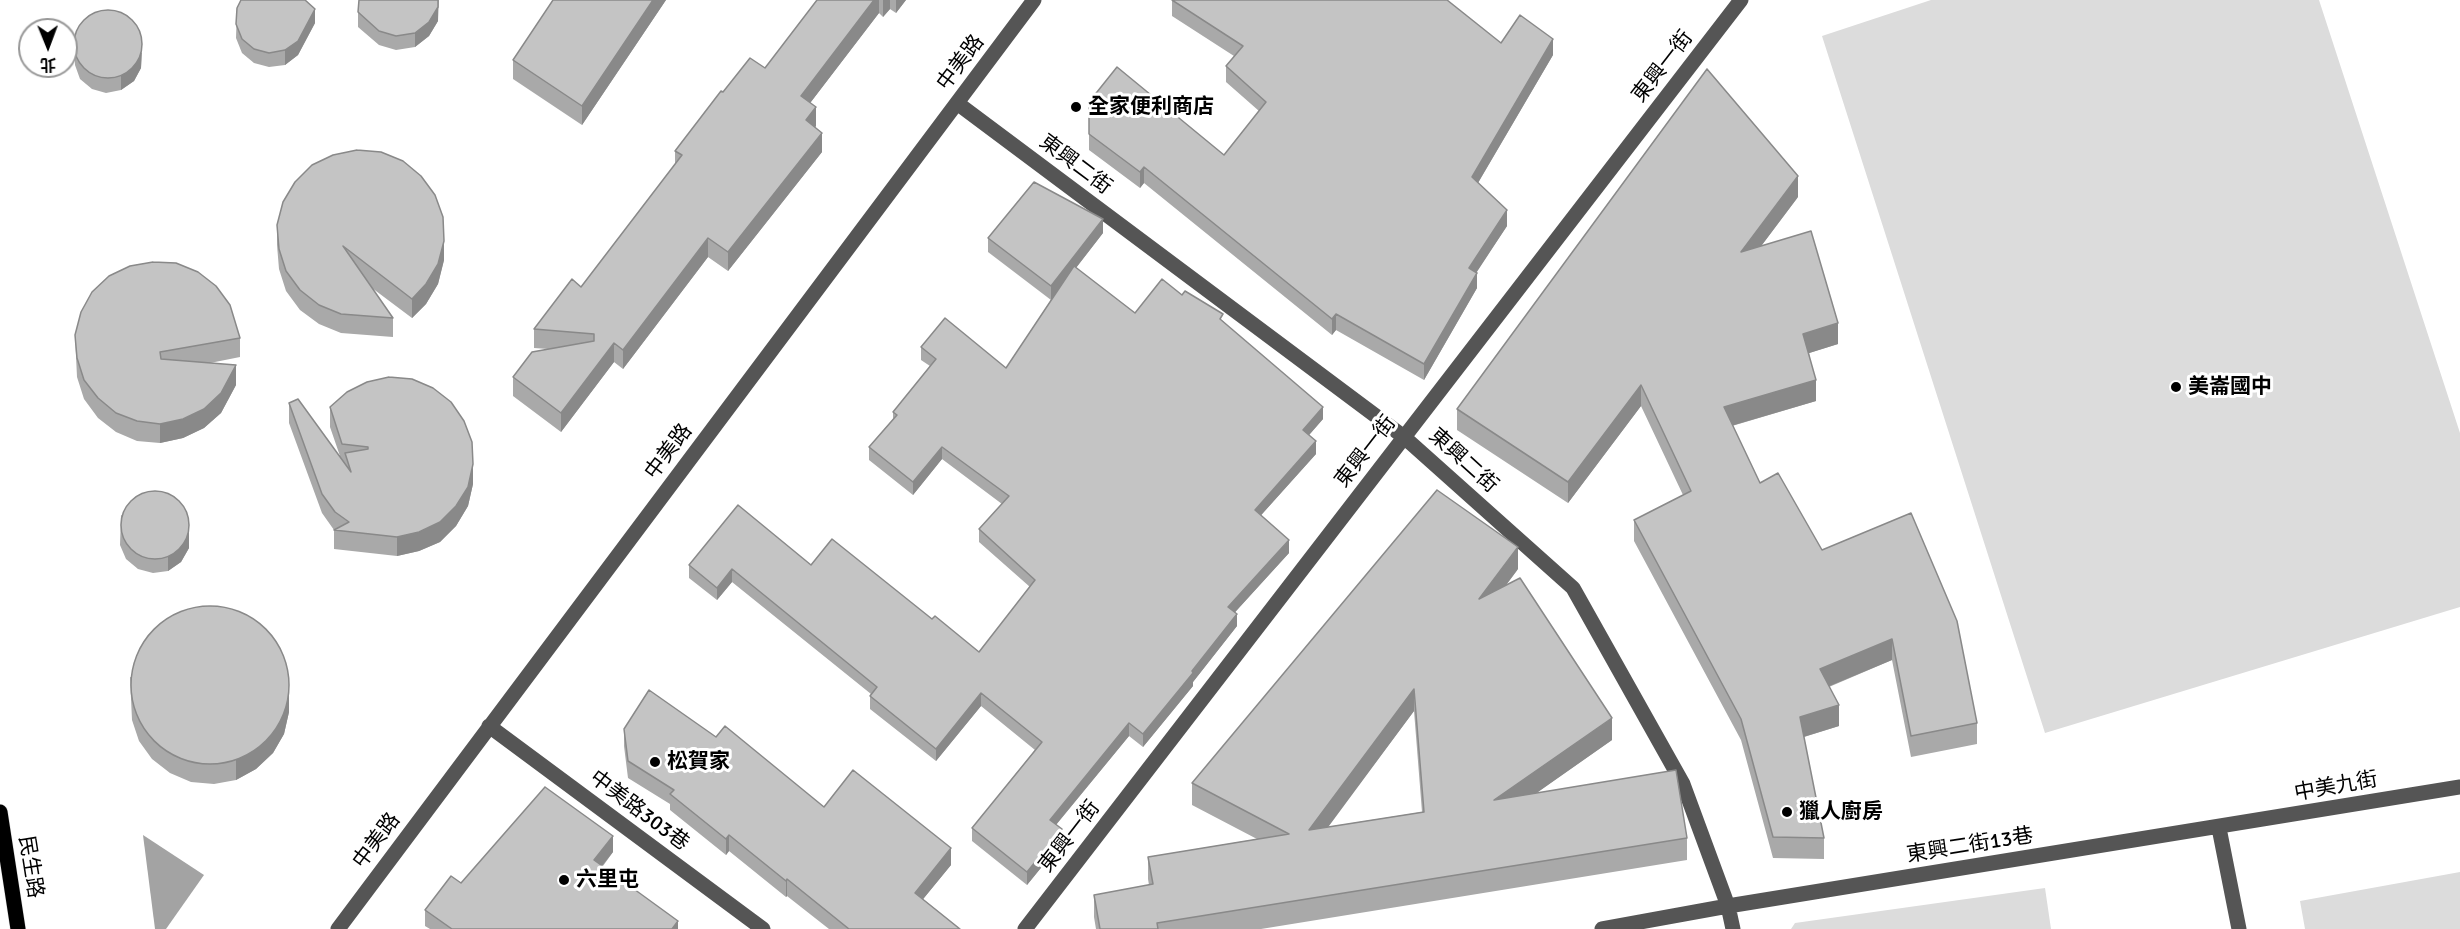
<!DOCTYPE html>
<meta charset="utf-8">
<style>
body{margin:0}
#map{position:relative;width:2460px;height:929px;overflow:hidden;background:#fff;font-family:Signika,"Noto Sans TC",sans-serif}
canvas{display:block}
.north{position:absolute;left:18px;top:18px;width:60px;height:60px;box-sizing:border-box;background:#fff;border:2px solid #999;border-radius:50%;rotate:179deg;font-size:16px;font-weight:700;line-height:24px;text-align:center;color:#000}
.north::after{content:'';display:block;margin:auto;width:21px;height:27px;background:#000;clip-path:polygon(50% 0,100% 100%,50% 72%,0 100%)}
</style>
<div id="map">
<canvas width="2460" height="929"></canvas>
<div class="north">北</div>
</div>
<script>
const context = document.querySelector('canvas').getContext('2d');
context.lineJoin = 'round';
function fillPath(path, color) { context.fillStyle = color; context.fill(path, 'evenodd'); }
const poly = rows => new Path2D(rows.map(r => 'M' + r).join(''));
function trace(path, color, width, dash) { context.strokeStyle = color; context.lineWidth = width; context.lineCap = dash ? 'butt' : 'round'; context.setLineDash(dash || []); context.stroke(path); }
function label(font, color, halo, rows, align = 'center') {
  context.font = font + ' Signika,"Noto Sans TC",sans-serif'; context.lineWidth = 6; context.setLineDash([]); context.textBaseline = 'middle'; context.strokeStyle = halo; context.fillStyle = color; for (const [text, x, y, turn = 0] of rows) {
    context.save(); context.translate(x, y); context.rotate((+turn || 0) * Math.PI / 180); context.textAlign = isNaN(turn) ? turn : align; if (halo) context.strokeText(text, 0, 0); context.fillText(text, 0, 0); context.restore();
  }
}
fillPath(poly([
 [1931,0,2319,0,2460,433,2460,607,2045,733,1822,36],
 [2460,872,2460,929,2305,929,2300,901],
 [2045,888,2051,929,1791,929,1795,923]
]), '#dcdcdc');
fillPath(poly([
 [143,835,204,875,166,929,155,929]
]), '#a3a3a3');
const major = poly([
 [0,812,18,929]
]);
trace(major, '#dbdbdb', 16);
trace(poly([
 [957,103,1404,437,1573,588,1683,784,1728,906,1733,929],
 [489,726,763,929],
 [2219,828,2239,929],
 [338,929,1034,0],
 [1025,929,1741,0],
 [1602,929,1728,906,2460,787]
]), '#555', 15);
trace(major, '#000', 15);
fillPath(poly([
 [439,0,438,21,429,36,415,47,396,50,379,45,358,27,358,12],
 [553,0,666,0,582,125,513,79,513,60],
 [817,0,906,0,896,13,890,9,883,17,879,13,810,103,816,126,815,127,822,152,728,271,708,257,623,369,614,362,561,432,513,396,513,377,548,349,534,348,534,329,581,287,675,164,675,151,723,92,765,68],
 [1172,0,1501,43,1553,55,1478,183,1507,226,1476,272,1477,288,1424,380,1336,330,1332,335,1144,183,1140,188,1089,150,1089,102,1224,155,1259,111,1226,82,1226,66,1234,56,1172,16],
 [237,8,315,23,298,55,285,65,269,67,254,63,242,53,236,38],
 [75,35,142,53,141,68,134,81,121,90,106,93,92,89,80,79,75,65],
 [1798,197,1761,246,1838,344,1809,353,1816,401,1732,426,1760,483,1977,723,1977,744,1911,757,1892,660,1829,687,1839,726,1804,737,1824,838,1824,859,1773,858,1741,740,1634,541,1634,520,1683,495,1641,406,1568,503,1457,430,1457,409],
 [277,225,444,260,438,284,426,304,412,318,372,288,393,318,393,337,341,333,319,324,300,310,286,291,279,269,277,245],
 [1103,233,1076,268,1135,313,1182,295,1223,321,1323,419,1309,435,1316,454,1261,515,1289,553,1235,612,1237,626,1193,682,1193,686,1143,747,1129,736,1056,825,1062,842,1027,885,972,841,972,828,1035,750,981,706,936,761,870,709,870,696,871,694,732,582,717,600,689,578,689,565,811,565,932,619,979,652,1030,587,979,542,979,529,1002,504,942,459,913,495,869,460,869,447,893,419,893,412,930,366,921,360,921,347,1006,368,1051,300,988,252,988,238],
 [75,335,240,338,240,357,210,363,236,385,221,413,204,428,183,438,160,443,137,441,116,432,98,418,84,399,77,377],
 [289,403,340,456,330,427,330,407,473,484,468,506,456,526,440,542,419,551,397,556,334,549,334,530,322,513,289,423],
 [121,515,189,548,181,562,168,571,153,573,138,569,126,559,120,545],
 [1518,569,1507,584,1612,740,1536,793,1687,838,1687,860,1261,929,1096,929,1094,917,1094,895,1149,885,1148,879,1148,857,1257,839,1192,805,1192,783],
 [1414,711,1422,812,1327,827],
 [130,677,289,712,284,734,273,753,256,769,236,780,214,784,191,782,170,773,152,759,139,741,132,720],
 [624,729,716,737,824,807,951,865,923,899,960,929,829,929,787,896,786,897,729,851,726,855,670,810,670,804,628,778,624,746],
 [613,852,603,866,678,929,430,929,425,926,425,910,461,883]
]), '#a9a9a9');
fillPath(poly([
 [438,0,438,21,429,36,415,47,415,33],
 [653,0,666,0,582,125,582,106],
 [874,0,879,0,879,13,801,115,801,96],
 [883,0,890,0,890,9,883,17],
 [896,0,906,0,896,13],
 [315,9,315,23,298,55,285,65,285,50],
 [142,39,141,68,134,81,121,90,121,76],
 [1553,39,1553,55,1472,193,1472,177],
 [816,107,816,126,806,139,806,120],
 [822,133,822,152,728,271,728,252],
 [1144,167,1144,183,1140,188,1140,172],
 [1798,176,1798,197,1741,273,1741,252],
 [1507,210,1507,226,1469,284,1469,268],
 [1103,219,1103,233,1051,300,1051,286],
 [708,238,708,257,623,369,623,350],
 [444,241,444,260,438,284,426,304,412,318,412,299],
 [1477,273,1477,288,1424,380,1424,364],
 [1336,314,1336,330,1332,335,1332,319],
 [1838,323,1838,344,1803,355,1803,334],
 [614,343,614,362,561,432,561,413],
 [236,365,236,385,221,413,204,428,183,438,160,443,160,424],
 [1816,380,1816,401,1724,428,1724,407],
 [1641,385,1641,406,1568,503,1568,482],
 [1323,407,1323,419,1303,442,1303,430],
 [1316,441,1316,454,1255,522,1255,510],
 [942,447,942,459,913,495,913,482],
 [473,464,473,484,468,506,456,526,440,542,419,551,397,556,397,537],
 [189,518,189,548,181,562,168,571,168,557],
 [1289,540,1289,553,1228,620,1228,607],
 [1518,547,1518,569,1479,621,1479,599],
 [732,569,732,582,717,600,717,588],
 [1237,614,1237,626,1193,682,1193,686,1143,747,1143,734],
 [1892,639,1892,660,1820,690,1820,669],
 [1414,689,1414,711,1309,853,1309,830],
 [289,692,289,712,284,734,273,753,256,769,236,780,236,760],
 [981,693,981,706,936,761,936,749],
 [1839,705,1839,726,1800,738,1800,717],
 [1612,718,1612,740,1494,823,1494,800],
 [1129,723,1129,736,1050,832,1050,820],
 [1062,829,1062,842,1027,885,1027,872],
 [729,835,729,851,726,855,726,839],
 [613,836,613,852,594,876,594,860],
 [951,848,951,865,915,909,915,893],
 [787,879,787,896,786,897,786,881],
 [678,921,678,929,672,929]
]), '#898989');
const building = poly([
 [241,0,305,0,315,9,298,41,285,50,269,53,254,49,242,39,236,24,237,8,241,0],
 [359,0,438,0,438,7,429,22,415,33,396,36,379,31,358,12,359,0],
 [553,0,653,0,582,106,513,60,553,0],
 [817,0,874,0,801,96,816,107,806,120,822,133,728,252,708,238,623,350,614,343,561,413,513,377,532,352,594,341,594,334,534,329,572,279,581,287,682,155,675,151,721,91,723,92,750,58,765,68,817,0],
 [1172,0,1447,0,1501,43,1520,15,1553,39,1472,177,1507,210,1469,268,1477,273,1424,364,1336,314,1332,319,1144,167,1140,172,1089,134,1089,102,1117,67,1224,155,1266,102,1226,66,1243,46,1172,0],
 '74 44a34 34 0 1 1 68 0a34 34 0 1 1-68 0Z',
 [1707,69,1798,176,1741,252,1811,231,1838,323,1803,334,1816,380,1724,407,1760,483,1778,473,1822,550,1911,513,1957,621,1977,723,1911,736,1892,639,1820,669,1839,705,1800,717,1824,838,1773,837,1741,719,1634,520,1691,491,1641,385,1568,482,1457,409,1707,69],
 [357,150,381,152,403,161,421,176,435,195,443,217,444,241,438,264,426,284,412,299,343,246,393,318,341,314,319,305,300,290,286,271,279,249,277,225,283,202,295,182,312,165,333,155,357,150],
 [1034,182,1103,219,1051,286,988,238,1034,182],
 [153,262,176,263,198,272,216,286,230,305,240,338,160,352,161,359,236,365,221,393,204,409,183,419,160,424,137,421,116,413,98,398,84,380,77,358,75,335,81,312,92,292,109,276,130,266,153,262],
 [1074,266,1135,313,1162,279,1182,295,1185,291,1223,314,1220,319,1323,407,1303,430,1316,441,1255,510,1289,540,1228,607,1237,614,1192,671,1193,673,1143,734,1129,723,1050,820,1062,829,1027,872,972,828,1042,742,981,693,936,749,870,696,877,687,732,569,717,588,689,565,738,505,811,565,832,539,932,619,935,616,979,652,1035,580,979,529,1009,496,942,447,913,482,869,447,897,415,893,412,936,359,921,347,945,318,1006,368,1074,266],
 [389,377,412,379,433,388,451,402,464,421,472,442,473,464,468,487,456,506,440,522,419,532,397,537,334,530,349,522,335,512,322,494,289,403,298,399,351,472,345,453,368,449,368,447,342,444,330,407,347,392,367,382,389,377],
 [1437,490,1518,547,1479,599,1520,578,1612,718,1494,800,1676,770,1687,838,1157,923,1158,929,1100,929,1094,895,1153,884,1148,857,1289,834,1192,783,1437,490],
 [1414,689,1424,812,1309,830,1414,689],
 '121 525a34 34 0 1 1 68 0a34 34 0 1 1-68 0Z',
 '131 685a79 79 0 1 1 158 0a79 79 0 1 1-158 0Z',
 [649,690,716,737,725,726,824,807,853,770,951,848,915,893,960,929,849,929,787,879,786,881,729,835,726,839,670,794,674,790,628,761,624,729,649,690],
 [545,787,613,836,594,860,678,921,672,929,452,929,425,910,451,876,461,883,545,787]
]);
fillPath(building, '#c4c4c4');
trace(building, '#898989', 1.5);
for (const [x, y, r, color] of [
 [1076,107,6,"#000"],
 [2176,387,6,"#000"],
 [655,762,6,"#000"],
 [1787,812,6,"#000"],
 [564,880,6,"#000"]
]) { const dot = new Path2D(); dot.arc(x, y, r, 0, 2 * Math.PI); context.fillStyle = color; context.fill(dot); trace(dot, '#fff', 2); }
label('21px', '#000', '#fff', [
 ["中美路",961,63,-53],
 ["東興一街",1663,67,-52],
 ["東興二街",1075,165,37],
 ["中美路",669,452,-53],
 ["東興一街",1366,452,-52],
 ["東興二街",1463,461,42],
 ["中美九街",2336,787,-10],
 ["中美路303巷",639,811,37],
 ["東興一街",1070,837,-52],
 ["中美路",377,841,-53],
 ["東興二街13巷",1970,846,-9],
 ["民生路",30,867,81]
]);
label('bold 21px', '#000', '#fff', [
 ["全家便利商店",1088,107],
 ["美崙國中",2188,387],
 ["松賀家",667,762],
 ["獵人廚房",1799,812],
 ["六里屯",576,880]
], 'left');
</script>
